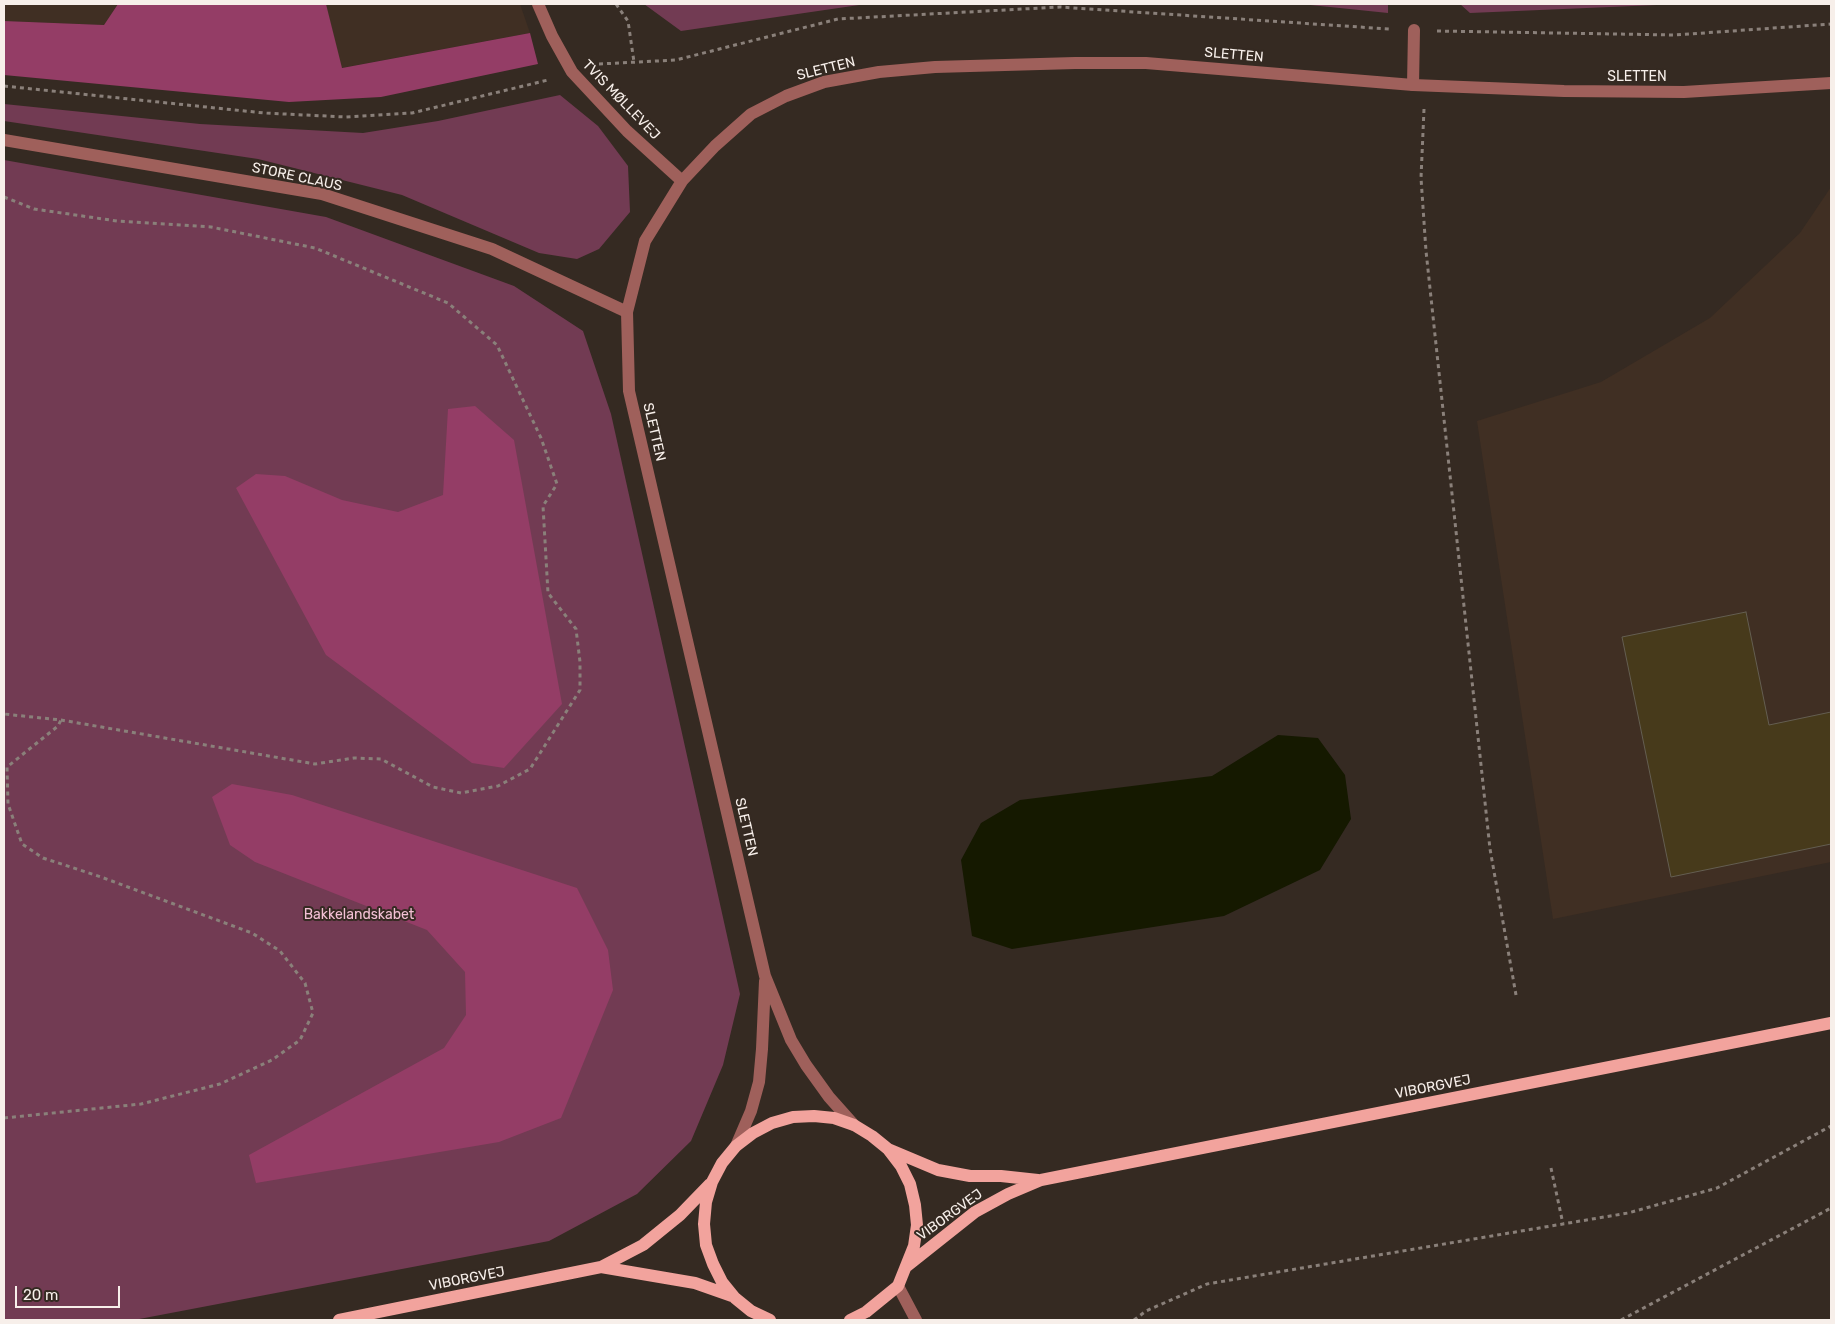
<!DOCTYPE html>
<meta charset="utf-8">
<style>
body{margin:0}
#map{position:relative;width:1835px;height:1324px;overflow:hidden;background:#352a22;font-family:Rubik,sans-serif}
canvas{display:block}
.frame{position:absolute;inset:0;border:5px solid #f7efea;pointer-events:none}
.scale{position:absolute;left:15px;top:1286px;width:105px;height:22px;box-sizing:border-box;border:2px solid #f7efea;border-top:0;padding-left:6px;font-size:15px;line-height:18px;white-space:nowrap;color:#f7efea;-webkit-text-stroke:4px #352a22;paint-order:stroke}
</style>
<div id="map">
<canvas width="1835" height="1324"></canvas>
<div class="frame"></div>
<div class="scale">20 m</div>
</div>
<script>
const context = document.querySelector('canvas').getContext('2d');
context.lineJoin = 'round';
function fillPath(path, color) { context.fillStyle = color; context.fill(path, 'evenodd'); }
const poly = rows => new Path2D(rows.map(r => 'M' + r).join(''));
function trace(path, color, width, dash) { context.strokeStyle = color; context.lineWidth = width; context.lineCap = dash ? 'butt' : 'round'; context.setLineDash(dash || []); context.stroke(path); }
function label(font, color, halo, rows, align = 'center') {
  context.font = font + ' Rubik,sans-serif'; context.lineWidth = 4; context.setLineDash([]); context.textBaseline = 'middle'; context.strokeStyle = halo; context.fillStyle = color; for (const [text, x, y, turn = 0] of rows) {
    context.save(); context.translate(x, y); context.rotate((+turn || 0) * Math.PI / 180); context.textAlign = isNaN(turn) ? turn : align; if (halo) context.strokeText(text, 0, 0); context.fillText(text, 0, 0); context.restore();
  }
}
fillPath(poly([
 [4,4,118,4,104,25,4,21],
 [326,4,520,4,530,33,341,68],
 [1831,187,1831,862,1553,919,1477,421,1601,382,1710,318,1800,233]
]), '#402f23');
fillPath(poly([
 [644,4,866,4,681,31],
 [1301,4,1388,4,1388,13],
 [1460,4,1680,4,1470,13],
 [560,95,598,126,628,166,630,212,599,249,577,259,539,253,402,195,258,159,4,121,4,104,200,124,363,133,438,121],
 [4,160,326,217,514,286,583,331,611,414,740,994,723,1065,691,1141,637,1194,549,1241,134,1320,4,1320]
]), '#723b53');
fillPath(poly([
 [118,4,326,4,342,68,530,33,538,64,381,97,289,102,4,75,4,21,104,25],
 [475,406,514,440,562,704,504,768,472,763,326,655,236,488,256,474,285,476,342,500,398,512,443,495,448,409],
 [232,784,292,795,577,888,608,950,613,990,561,1118,499,1142,256,1183,249,1155,444,1048,466,1015,465,972,427,930,255,862,230,845,212,797]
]), '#943d66');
fillPath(poly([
 [1278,735,1318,738,1345,775,1351,819,1320,870,1224,916,1012,949,972,936,961,860,981,823,1020,800,1212,776]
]), '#151900');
const building = poly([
 [1746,612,1769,725,1831,712,1831,844,1671,877,1622,637,1746,612]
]);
fillPath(building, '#473a1b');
trace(building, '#645e51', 1);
trace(poly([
 [616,4,628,21,634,62],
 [1437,31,1675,35,1831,24],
 [599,64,676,60,838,19,1060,7,1389,29],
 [4,86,264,113,346,117,412,113,548,80],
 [1424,109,1421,178,1426,251,1490,849,1516,995],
 [4,197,34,209,117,221,211,227,315,248,448,303,497,345,541,438,557,484,543,506,548,593,576,629,580,662,580,690,530,769,498,786,461,793,433,787,381,759,354,758,315,764,61,720,4,714],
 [4,1118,141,1104,220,1084,272,1060,300,1040,313,1013,305,983,280,951,252,933,101,877,43,858,22,844,8,804,7,767,58,726,61,720],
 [1551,1168,1563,1224],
 [1134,1320,1146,1311,1207,1284,1628,1213,1717,1188,1831,1126],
 [1621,1320,1831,1208]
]), '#8a807a', 3, [4, 4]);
trace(poly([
 [1413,85,1414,30]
]), '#9f605b', 12);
trace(poly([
 [538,4,552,36,572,72,627,131,682,181],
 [4,140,322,194,492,249,627,312],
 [854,1125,829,1097,806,1065,791,1040,765,976,629,391,627,312,645,241,682,181,715,146,751,114,786,96,824,82,879,72,935,67,1075,63,1146,63,1413,85,1564,91,1684,92,1831,83],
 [736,1146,751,1111,759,1082,762,1049,765,981],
 [898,1286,916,1320]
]), '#9f605b', 12);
trace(poly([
 [888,1149,938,1170,970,1176,1001,1176,1038,1180],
 [907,1266,975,1212,1008,1194,1041,1180,1831,1023],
 [601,1267,695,1283,732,1296],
 [339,1320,601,1267,643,1245,680,1215,710,1184],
 [770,1320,751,1311,735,1298,722,1282,713,1264,706,1245,704,1224,706,1202,712,1182,722,1163,736,1146,753,1133,772,1123,793,1117,814,1116,834,1118,854,1125,872,1136,888,1149,901,1166,910,1184,915,1205,917,1225,914,1246,898,1286,866,1312,850,1320]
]), '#f2a39d', 12);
label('14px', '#f7efea', '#352a22', [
 ["SLETTEN",1234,55,5],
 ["SLETTEN",826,69,-14],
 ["SLETTEN",1637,77],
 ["TVIS MØLLEVEJ",621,100,46],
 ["STORE CLAUS",297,177,12],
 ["SLETTEN",654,432,77],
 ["SLETTEN",746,827,77],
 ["VIBORGVEJ",1433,1087,-11],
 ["VIBORGVEJ",950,1215,-36],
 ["VIBORGVEJ",467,1279,-11]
]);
label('14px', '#f3c0d4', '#352a22', [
 ["Bakkelandskabet",359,915]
]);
</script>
